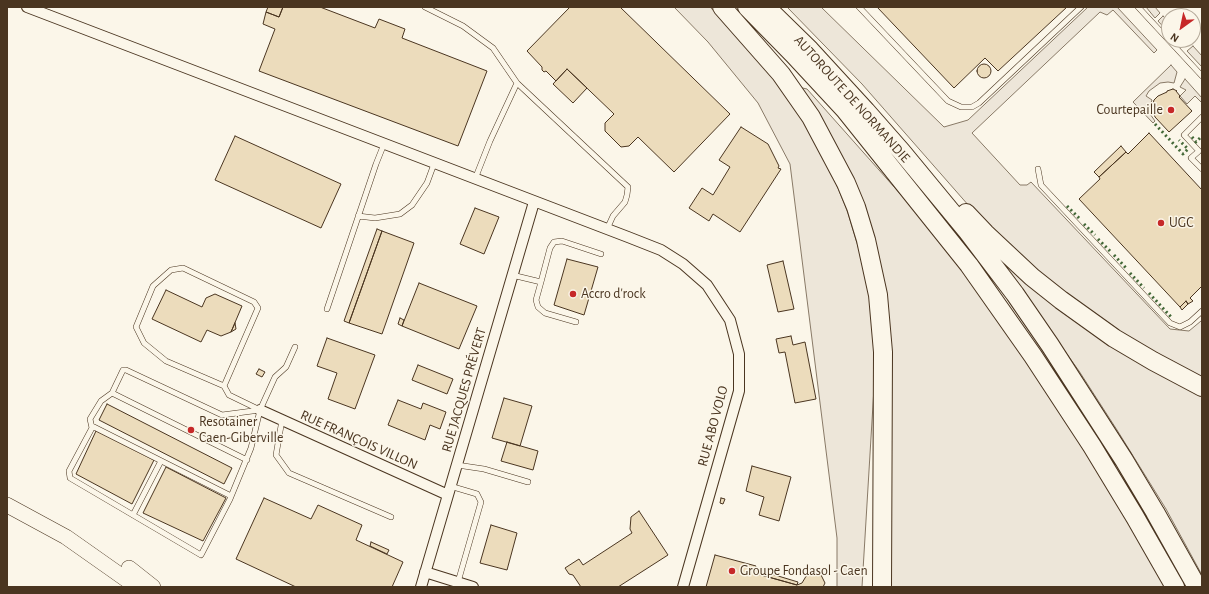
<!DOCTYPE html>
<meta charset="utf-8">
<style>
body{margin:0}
#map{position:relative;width:1209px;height:594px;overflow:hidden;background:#fbf6e9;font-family:"Alegreya Sans",sans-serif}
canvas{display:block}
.frame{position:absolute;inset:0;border:8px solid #4a3520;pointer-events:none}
.north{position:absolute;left:1161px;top:8px;width:40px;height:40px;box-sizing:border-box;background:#fbf6e9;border:1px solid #b4a999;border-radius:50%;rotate:213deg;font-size:11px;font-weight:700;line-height:16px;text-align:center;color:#4a3520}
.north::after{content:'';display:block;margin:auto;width:14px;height:18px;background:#c62828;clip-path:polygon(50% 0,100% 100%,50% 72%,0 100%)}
</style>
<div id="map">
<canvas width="1209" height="594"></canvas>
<div class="frame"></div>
<div class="north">N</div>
</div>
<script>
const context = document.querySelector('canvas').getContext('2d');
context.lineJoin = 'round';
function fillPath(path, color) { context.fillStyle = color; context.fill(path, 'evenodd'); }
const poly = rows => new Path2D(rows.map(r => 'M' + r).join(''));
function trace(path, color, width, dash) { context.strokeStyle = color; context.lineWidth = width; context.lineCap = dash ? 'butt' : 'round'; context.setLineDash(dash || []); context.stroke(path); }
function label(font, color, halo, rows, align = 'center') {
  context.font = font + ' "Alegreya Sans",sans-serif'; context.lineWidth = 3; context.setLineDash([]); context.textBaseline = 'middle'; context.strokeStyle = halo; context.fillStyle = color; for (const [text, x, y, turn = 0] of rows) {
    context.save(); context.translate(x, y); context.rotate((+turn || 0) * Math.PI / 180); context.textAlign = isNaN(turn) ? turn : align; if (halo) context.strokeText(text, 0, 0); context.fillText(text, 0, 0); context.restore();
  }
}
const green = poly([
 [674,7,710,7,745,43,781,87,806,124,827,161,848,213,860,253,871,299,875,371,862,587,837,587,837,538,790,164,758,103,708,42,674,7],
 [787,7,821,7,944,127,968,120,1088,7,1117,7,1157,50,1154,53,1113,10,1107,15,1100,12,972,133,1020,185,1027,185,1031,182,1170,329,1189,331,1201,321,1202,321,1202,381,1140,346,1041,275,984,223,862,84,787,7],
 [1146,7,1155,7,1160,13,1155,18,1146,7],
 [1163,16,1169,22,1169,33,1158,21,1163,16],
 [1193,46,1202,56,1202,67,1187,51,1193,46],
 [1171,65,1177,72,1174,83,1168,82,1160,83,1149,91,1146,96,1152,100,1149,108,1150,114,1155,121,1153,123,1133,102,1171,65],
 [1185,79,1202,98,1201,102,1195,96,1187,104,1180,96,1186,90,1180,87,1185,79],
 [798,87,807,89,919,215,978,291,1086,447,1165,587,889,587,880,274,798,87],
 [1003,260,1202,394,1202,575,1166,509,1117,430,1079,371,1001,262,1003,260]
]);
fillPath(green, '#ede6d9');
trace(green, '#887966', 1);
const building = poly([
 [268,7,283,7,279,17,266,12,268,7],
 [283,7,320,7,375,28,379,19,405,29,402,38,487,71,458,146,259,71,275,29,263,24,266,12,279,17,283,7],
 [570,7,620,7,730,114,674,172,638,137,629,146,621,147,605,131,605,123,614,114,567,69,556,81,546,71,544,72,542,70,542,67,527,51,570,7],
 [877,7,1067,7,998,71,985,58,954,88,877,7],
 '977 71a7 7 0 1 1 14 0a7 7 0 1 1-14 0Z',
 [567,69,587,88,573,103,553,84,567,69],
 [1173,89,1177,91,1176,91,1180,96,1179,97,1192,111,1169,132,1155,117,1152,107,1154,100,1158,96,1167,92,1167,91,1173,89],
 [741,127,768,144,779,166,778,168,781,169,740,232,713,214,709,221,689,208,702,188,713,195,730,167,719,160,741,127],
 [1149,133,1202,190,1202,286,1190,298,1193,301,1188,304,1186,301,1180,307,1079,199,1100,179,1099,177,1126,152,1128,154,1149,133],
 [235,136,341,184,321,228,215,180,235,136],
 [1121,146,1126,152,1099,177,1094,172,1121,146],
 [475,208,499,217,484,254,460,244,475,208],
 [377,229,382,231,349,323,344,321,377,229],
 [382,231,414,243,382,334,349,323,382,231],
 [567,259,598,267,584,315,554,305,567,259],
 [783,261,794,309,778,312,767,265,783,261],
 [419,283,477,306,459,349,402,326,419,283],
 [166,290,202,307,206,298,215,294,242,306,231,332,221,336,207,330,201,342,152,319,166,290],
 [1186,301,1188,304,1182,310,1180,307,1186,301],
 [400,318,404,320,402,326,398,324,400,318],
 [235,323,236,329,231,332,235,323],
 [791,336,793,345,805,342,816,399,795,403,785,352,779,353,776,339,791,336],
 [327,338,375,355,355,409,328,399,337,373,317,366,327,338],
 [418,365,453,379,447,394,412,380,418,365],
 [259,369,265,372,262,377,256,374,259,369],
 [504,398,532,406,520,446,492,438,504,398],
 [398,400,421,409,423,403,446,412,440,429,430,425,425,440,388,425,398,400],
 [107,404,232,468,224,484,99,420,107,404],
 [96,431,154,460,132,504,76,474,96,431],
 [507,442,538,451,533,470,501,461,507,442],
 [752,466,791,477,779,521,759,515,764,497,746,491,752,466],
 [166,467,226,498,203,541,143,513,166,467],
 [264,498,311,519,318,505,362,525,356,540,403,562,392,587,296,587,236,559,264,498],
 [721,498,725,499,723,504,720,503,721,498],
 [639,511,668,555,618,587,581,587,573,575,569,574,565,568,579,559,583,565,632,533,630,529,631,517,639,511],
 [491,525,517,533,507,570,480,563,491,525],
 [371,542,389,550,387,554,370,546,371,542],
 [715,555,756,566,754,573,797,585,802,583,808,573,820,573,825,583,823,587,706,587,715,555],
 [755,569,798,582,797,585,754,573,755,569]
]);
fillPath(building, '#ecdcbc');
trace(building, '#4a3520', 1);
const service = poly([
 [425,7,463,26,493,48,517,83,628,187,627,195,625,202,613,216,607,229],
 [859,7,948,101,961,107,972,107,979,103,1081,7],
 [1138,7,1202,76],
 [1173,44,1177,40],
 [1202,117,1184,135,1199,151,1191,158,1202,169],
 [1038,169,1041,185,1170,323,1180,327,1190,322,1202,311],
 [475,179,490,141,517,83],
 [358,216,375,218,400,214,412,205,427,183,434,164],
 [512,275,541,282,550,248,554,242,562,241,601,254],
 [541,282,536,300,538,307,545,313,576,322],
 [327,309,376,164,384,144],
 [224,386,166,361,144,343,136,327,153,286,171,270,183,268,254,302,258,308,224,386,229,395,260,410,275,377,286,367,295,347],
 [282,420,276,455,289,473,391,517],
 [92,428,90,419,101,401,112,393],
 [457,465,484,469,528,482],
 [450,486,477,494,481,502,458,582],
 [231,496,94,427,92,428,69,471,70,478,201,555,230,499,251,448,260,410,222,415,126,370,123,370,112,393,247,460],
 [133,515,161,461]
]);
const minor = poly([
 [27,7,628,237,661,250,683,264,707,285,730,320,739,354,739,391,683,587],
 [260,410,448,495],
 [425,572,473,587],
 [421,587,534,202]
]);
const primary = poly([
 [7,505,66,537,137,587],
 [129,568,153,587]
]);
const motorway = poly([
 [722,7,781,74,811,117,846,183,856,207,866,240,878,295,883,352,882,587],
 [747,7,793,54,845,110,969,265,1033,356,1092,446,1135,517,1175,587],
 [766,7,810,50,866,111,902,152,968,232,1015,294,1050,345,1124,460,1155,512,1197,587],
 [966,213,985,233,1032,277,1061,300,1114,338,1153,361,1202,387]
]);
trace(service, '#4a3520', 6);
trace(minor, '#4a3520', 12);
trace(primary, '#4a3520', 16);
trace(motorway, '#4a3520', 20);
trace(service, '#fbf6e9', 5);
trace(minor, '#fbf6e9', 10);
trace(primary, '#fbf6e9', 15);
trace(motorway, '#fbf6e9', 18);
trace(poly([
 [1155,124,1183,154,1188,149,1179,140],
 [1192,137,1196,142,1202,136],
 [1067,206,1081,220],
 [1084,224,1095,235],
 [1098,239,1110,251],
 [1114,255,1126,268],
 [1130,273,1144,288],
 [1149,293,1172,318]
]), '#436837', 3, [2, 3]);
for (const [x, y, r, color] of [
 [1171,110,4,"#c62828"],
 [1161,223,4,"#c62828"],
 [573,294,4,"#c62828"],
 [191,430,4,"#c62828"],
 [732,571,4,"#c62828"]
]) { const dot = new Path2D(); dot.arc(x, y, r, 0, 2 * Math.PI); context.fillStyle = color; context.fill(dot); trace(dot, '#fbf6e9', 1.5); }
label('14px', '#4a3520', '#fbf6e9', [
 ["AUTOROUTE DE NORMANDIE",852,99,48],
 ["RUE JACQUES PRÉVERT",464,390,-74],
 ["RUE ABO VOLO",713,426,-75],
 ["RUE FRANÇOIS VILLON",359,440,24]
]);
label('14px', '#4a3520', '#fbf6e9', [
 ["Courtepaille",1163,110,"right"],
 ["UGC",1169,223],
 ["Accro d'rock",581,294],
 ["Resotainer",199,422],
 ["Caen-Giberville",199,438],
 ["Groupe Fondasol - Caen",740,571]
], 'left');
</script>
